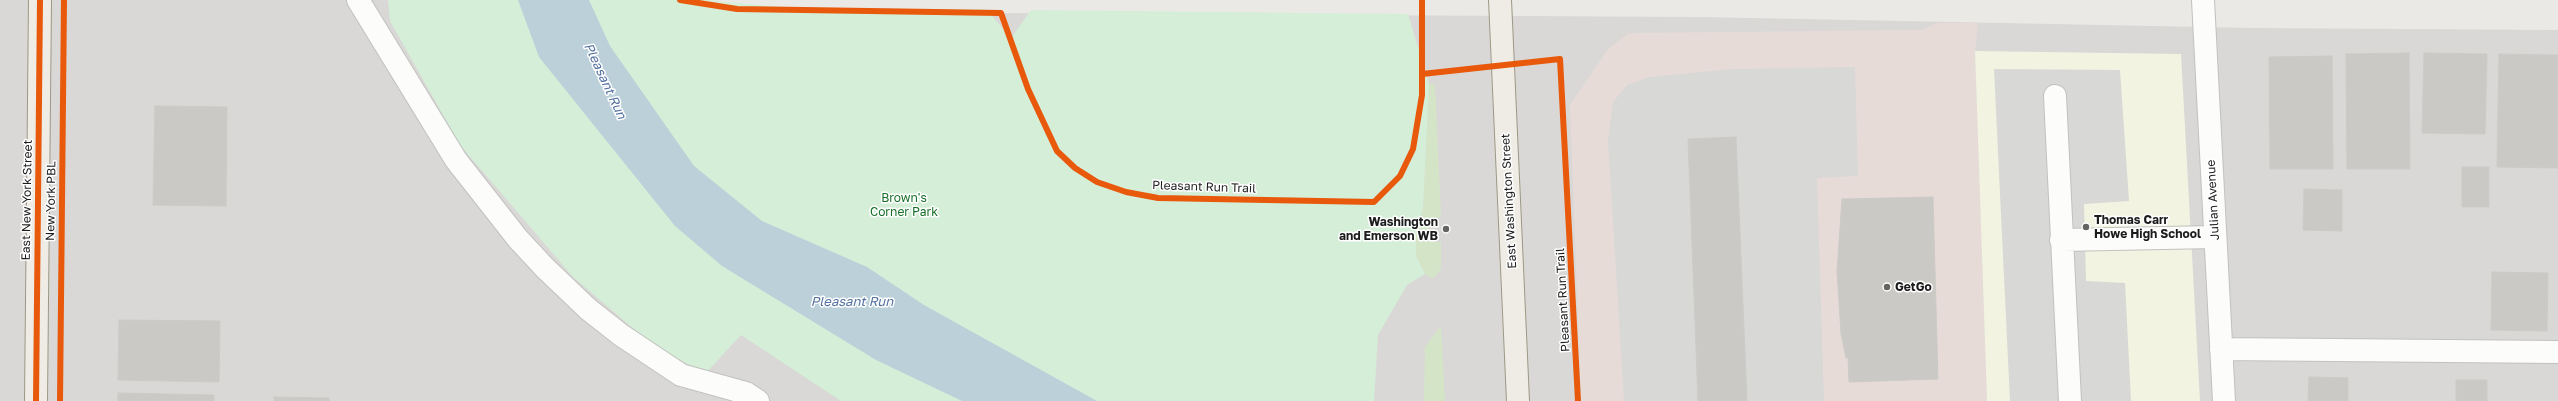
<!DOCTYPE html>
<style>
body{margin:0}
canvas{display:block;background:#eae9e5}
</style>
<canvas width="2558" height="401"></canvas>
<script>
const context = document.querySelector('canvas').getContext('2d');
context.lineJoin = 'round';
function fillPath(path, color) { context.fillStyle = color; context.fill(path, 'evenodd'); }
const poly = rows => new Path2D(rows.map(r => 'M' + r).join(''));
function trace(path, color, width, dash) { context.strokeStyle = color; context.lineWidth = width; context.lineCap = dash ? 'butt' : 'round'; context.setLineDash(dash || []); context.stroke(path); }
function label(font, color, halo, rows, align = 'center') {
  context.font = font + ' "Golos Text",sans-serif'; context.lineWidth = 3; context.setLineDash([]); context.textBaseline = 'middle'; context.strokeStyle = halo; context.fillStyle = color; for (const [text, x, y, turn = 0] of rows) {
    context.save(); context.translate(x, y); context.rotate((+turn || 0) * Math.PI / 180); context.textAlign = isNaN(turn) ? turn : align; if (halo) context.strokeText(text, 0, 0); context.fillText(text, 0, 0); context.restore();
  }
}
fillPath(poly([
 [0,0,680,0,723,8,982,13,1700,17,2254,28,2558,30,2558,401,0,401]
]), '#d9d8d6');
fillPath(poly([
 [1936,23,1978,23,1975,52,1987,401,1581,401,1570,105,1608,49,1629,33,1922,30]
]), '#e7dbd8');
fillPath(poly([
 [1975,51,2181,54,2200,401,1987,401]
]), '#f2f3e1');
fillPath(poly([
 [1855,67,1858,176,1817,178,1824,401,1624,401,1608,141,1613,102,1627,85,1649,77,1731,69],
 [1994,69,2120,70,2129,201,2084,204,2086,281,2125,283,2131,401,2010,401]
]), '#d8d8d6');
fillPath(poly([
 [1429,84,1435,84,1441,217,1429,219,1430,242,1441,242,1441,269,1433,279,1425,274,1416,256,1416,230,1423,208],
 [1441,326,1445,401,1424,401,1425,347]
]), '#d4e5c7');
fillPath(poly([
 [388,0,705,0,806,9,986,9,1011,38,1031,10,1408,14,1429,84,1423,208,1416,230,1416,256,1425,274,1407,285,1378,335,1374,401,841,401,741,335,705,374,649,342,573,277,460,145,390,21]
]), '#d5eed8');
fillPath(poly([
 [518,0,589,0,610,46,694,166,762,221,867,267,924,305,1097,401,962,401,876,360,722,266,675,226,539,57]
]), '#bcd0da');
const building = poly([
 [2409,53,2410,169,2347,169,2346,54,2409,53],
 [2424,53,2487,54,2485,134,2422,133,2424,53],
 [2499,54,2558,55,2558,168,2497,167,2499,54],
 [2332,56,2333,169,2270,169,2269,57,2332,56],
 [155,106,227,107,226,206,153,205,155,106],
 [1736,137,1747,401,1698,401,1688,139,1736,137],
 [2462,167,2489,167,2489,207,2462,207,2462,167],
 [2304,189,2342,190,2342,231,2303,230,2304,189],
 [1933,197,1938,379,1849,382,1848,358,1846,358,1841,334,1837,271,1842,199,1933,197],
 [2492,272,2548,273,2547,331,2491,330,2492,272],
 [119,320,220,321,219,382,118,380,119,320],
 [2309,377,2348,378,2348,401,2308,401,2309,377],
 [2456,380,2487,380,2487,401,2456,401,2456,380],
 [118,393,214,395,214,401,118,401,118,393],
 [274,397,329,398,329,401,274,401,274,397]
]);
fillPath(building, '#cbc9c6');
trace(building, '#cdcbc7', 1);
const minor = poly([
 [358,0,456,160,518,239,545,268,588,309,621,335,681,375,746,393,758,401],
 [2203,0,2224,401],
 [2055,96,2070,401],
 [2061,240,2215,237],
 [2221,349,2558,352]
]);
const major = poly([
 [1500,0,1518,401],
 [36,401,40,0]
]);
trace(minor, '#c1c1bf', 24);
trace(major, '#9d9885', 24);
trace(minor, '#fcfcfb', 22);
trace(major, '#eeece5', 22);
trace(poly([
 [680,0,737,9,1001,13,1028,89,1057,151,1075,168,1097,182,1126,192,1158,198,1374,202,1400,176,1413,149,1422,95,1422,0],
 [1422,74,1560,59,1578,401],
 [36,401,40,0],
 [60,401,64,0]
]), '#e8590c', 6);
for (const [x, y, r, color] of [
 [2086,227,4,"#646462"],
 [1446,229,4,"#646462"],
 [1887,287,4,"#646462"]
]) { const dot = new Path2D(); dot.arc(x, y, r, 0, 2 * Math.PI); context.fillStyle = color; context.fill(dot); trace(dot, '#fff', 1.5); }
label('12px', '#1c1c1c', '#fff', [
 ["Pleasant Run Trail",1204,187,2],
 ["East New York Street",27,200,-89],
 ["Julian Avenue",2213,200,-93],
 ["New York PBL",51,201,-89],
 ["East Washington Street",1509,201,-93],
 ["Pleasant Run Trail",1563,300,-93]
]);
label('12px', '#176e28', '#fff', [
 ["Brown's",904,198],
 ["Corner Park",904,212]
]);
label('bold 12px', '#1c1c1c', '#fff', [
 ["Thomas Carr",2094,220],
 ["Howe High School",2094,234],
 ["Washington",1438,222,"right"],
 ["and Emerson WB",1438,236,"right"],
 ["GetGo",1895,287]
], 'left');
label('italic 13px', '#5472a1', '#fff', [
 ["Pleasant Run",605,81,65],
 ["Pleasant Run",852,302]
]);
</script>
